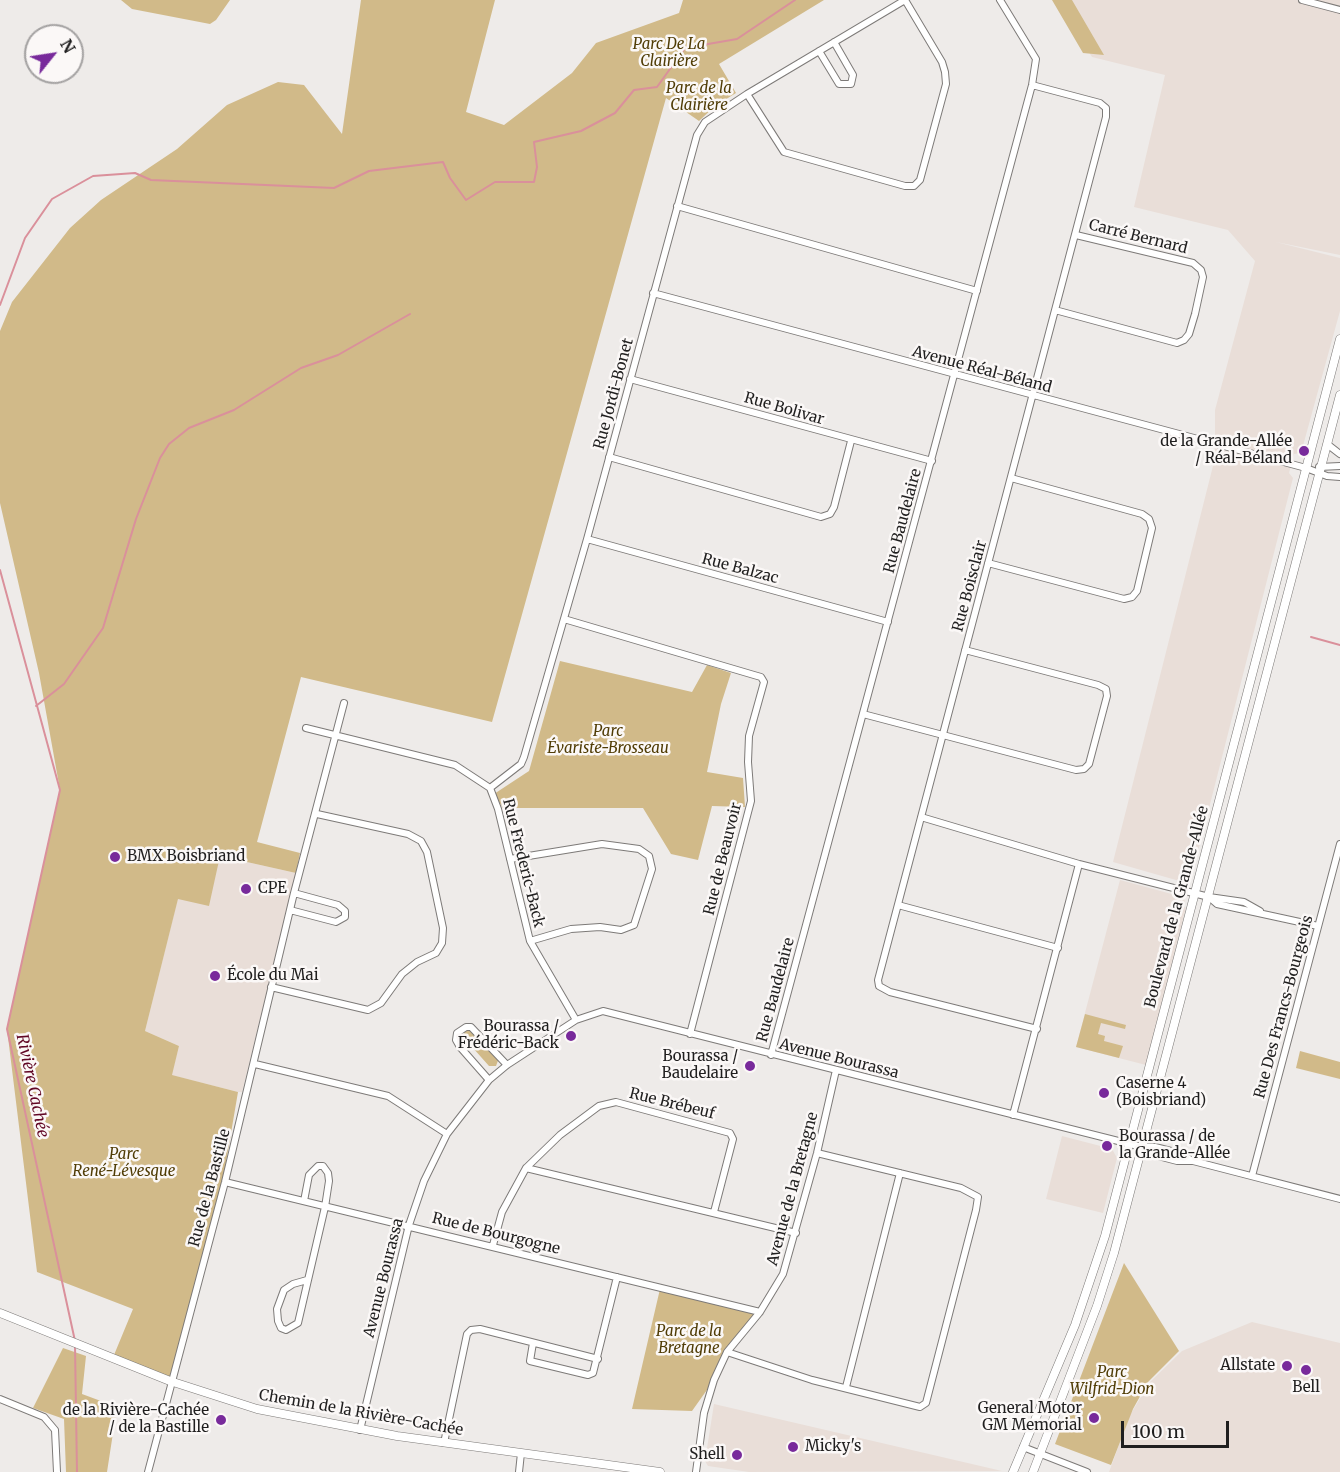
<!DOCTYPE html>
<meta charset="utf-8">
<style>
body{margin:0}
#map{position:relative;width:1340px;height:1472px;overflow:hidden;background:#eeebe9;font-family:Merriweather,serif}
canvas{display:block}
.north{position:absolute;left:24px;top:24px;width:60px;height:60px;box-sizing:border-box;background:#fbf8f7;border:2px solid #a3a1a1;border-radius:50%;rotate:60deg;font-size:16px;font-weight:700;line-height:24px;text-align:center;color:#201f1f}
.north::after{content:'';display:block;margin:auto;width:21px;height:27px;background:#782a9b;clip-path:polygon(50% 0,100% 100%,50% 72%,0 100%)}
.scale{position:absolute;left:1121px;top:1421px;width:108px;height:27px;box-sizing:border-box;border:3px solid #201f1f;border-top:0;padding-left:8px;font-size:18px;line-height:21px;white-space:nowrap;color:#201f1f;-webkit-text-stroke:4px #fbf8f7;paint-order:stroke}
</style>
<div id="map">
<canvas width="1340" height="1472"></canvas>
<div class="north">N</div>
<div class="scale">100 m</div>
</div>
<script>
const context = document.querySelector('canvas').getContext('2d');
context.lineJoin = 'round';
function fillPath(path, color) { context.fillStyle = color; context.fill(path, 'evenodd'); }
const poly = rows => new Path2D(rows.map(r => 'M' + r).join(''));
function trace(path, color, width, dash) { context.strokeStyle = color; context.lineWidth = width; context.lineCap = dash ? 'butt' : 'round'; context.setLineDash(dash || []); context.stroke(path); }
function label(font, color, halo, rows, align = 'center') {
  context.font = font + ' Merriweather,serif'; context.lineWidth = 5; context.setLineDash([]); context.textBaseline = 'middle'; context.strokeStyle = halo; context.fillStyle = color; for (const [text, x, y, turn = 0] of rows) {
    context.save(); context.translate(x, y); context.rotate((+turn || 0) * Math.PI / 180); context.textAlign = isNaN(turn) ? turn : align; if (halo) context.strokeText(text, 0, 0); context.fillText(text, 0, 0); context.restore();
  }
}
fillPath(poly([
 [1056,0,1340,0,1340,255,1276,242,1340,258,1340,311,1301,453,1294,454,1289,473,1293,478,1191,879,1183,882,1113,862,1215,458,1215,410,1255,261,1228,230,1134,207,1165,75,1092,57],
 [220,856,296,873,242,1092,238,1092,171,1075,179,1046,145,1031,178,898],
 [1120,880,1179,896,1185,901,1182,906,1186,908,1146,1065,1076,1047],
 [1062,1136,1112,1149,1117,1158,1103,1213,1046,1199],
 [1252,1322,1340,1343,1340,1472,1109,1472,1130,1415,1150,1382,1182,1351],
 [714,1404,1002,1471,749,1472,708,1466,705,1461]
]), '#e9ded8');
fillPath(poly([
 [121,0,230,0,216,20,210,24,132,9],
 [361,0,495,0,466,112,504,125,572,73,596,43,679,13,683,0,824,0,719,64,736,93,715,106,699,121,666,98,492,722,301,677,257,842,300,853,296,873,220,856,209,906,178,899,145,1031,179,1046,172,1075,238,1092,223,1180,170,1379,114,1355,133,1309,37,1272,7,1029,60,790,39,673,0,503,0,331,12,302,70,228,101,200,177,149,227,105,278,82,304,85,342,134],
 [1052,0,1072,0,1104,55,1083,53],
 [560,661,692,692,707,665,731,673,721,704,707,772,743,778,745,807,712,806,698,860,671,854,643,808,503,808,494,794,529,771],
 [1085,1014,1126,1025,1125,1029,1101,1023,1098,1034,1105,1036,1104,1041,1123,1046,1119,1058,1076,1047],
 [474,1028,499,1058,496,1066,489,1066,465,1039,464,1032],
 [1300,1051,1340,1062,1340,1079,1296,1068],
 [1124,1263,1179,1351,1148,1382,1133,1409,1111,1465,1055,1444],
 [660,1289,760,1312,727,1352,714,1380,692,1411,632,1409],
 [63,1348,86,1356,82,1394,117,1407,107,1472,66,1472,64,1419,33,1408]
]), '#d1ba89');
trace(poly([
 [0,305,25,238,52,199,93,176,135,173,151,180,334,188,369,171,443,162,450,178,466,200,495,182,534,182,537,167,534,142,581,131,615,113,634,90,657,87,685,48,737,39,795,0],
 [0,570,60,790,7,1029,75,1341],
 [1311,637,1340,645],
 [36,706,64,684,103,628,136,519,160,458,169,444,189,428,234,410,301,368,338,355,410,314],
 [75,1346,77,1472]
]), '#da909b', 2);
const minor = poly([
 [1302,0,1340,10],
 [819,51,839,84,851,84,853,75,834,42],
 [1032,85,1100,103,1106,108,1106,117,878,980,879,986,890,992,1037,1029],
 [747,94,784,152,905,186,914,186,920,180,946,84,945,72,942,62,905,0],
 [677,206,977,291],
 [653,293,1306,468,1327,476,1340,477],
 [1055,310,1177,343,1184,340,1189,334,1195,314,1203,277,1201,270,1193,263,1076,235],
 [630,379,932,461],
 [1327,444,1340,454],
 [609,457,821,517,830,514,834,507,851,441],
 [1319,467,1340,466],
 [587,539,888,622],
 [988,563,1124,599,1132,597,1137,591,1152,528,1149,519,1142,514,1011,478],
 [564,619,754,675,761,677,764,682,749,736,748,762,751,801,690,1034],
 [863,714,1076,770,1084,769,1089,764,1107,696,1106,689,1098,685,965,650],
 [306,728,455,765,490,788,498,809,530,941,576,1020],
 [490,788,521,764,524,757,587,539,697,135,705,122,747,94,905,0],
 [921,817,1079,864,1209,897,1244,902,1260,911],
 [510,859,602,844,639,849,649,856,652,869,634,925,621,930,600,927,571,929,530,941],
 [1209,897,1217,904,1318,926],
 [898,905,1058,948],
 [290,910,336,922,345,917,345,911,338,905,294,893],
 [271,987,368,1010,381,1003,402,974,417,962,436,953,442,943,443,928,427,852,421,841,408,834,317,814],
 [771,1055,1032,85,1036,59,1000,0],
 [255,1064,388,1096,447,1134],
 [489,1080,460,1047,456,1040,457,1033,466,1027,471,1027,507,1065],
 [1013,1115,1079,864],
 [1142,1147,1154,1155,1177,1161,1192,1161],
 [526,1168,796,1233],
 [1252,1176,1340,844],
 [225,1182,760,1312],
 [304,1201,309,1175,318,1166,323,1166,328,1173,329,1181,325,1207,298,1323,286,1330,281,1328,278,1321,277,1309,284,1290,293,1284,307,1280],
 [493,1245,502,1212,526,1168,560,1135,599,1106,616,1102,730,1133,733,1139,714,1212],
 [533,1343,530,1361,588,1375,593,1373,617,1277],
 [727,1352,812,1380,920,1407,926,1403,976,1210,978,1197,961,1188,817,1153],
 [846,1387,900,1173],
 [0,1399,44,1417,55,1430,57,1472],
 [360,1430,409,1225,424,1181,447,1134,489,1080,507,1065,576,1020,603,1011,1142,1147,1155,1147,1179,1153,1193,1161,1340,1199],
 [444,1443,467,1334,471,1330,480,1329,598,1359],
 [1023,1447,1087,1472],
 [148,1472,225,1182,294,893,344,703],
 [519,1472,521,1453],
 [696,1472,704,1413,714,1380,727,1352,760,1312,783,1274,817,1153,836,1070]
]);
const tertiary = poly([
 [0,1313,170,1381,257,1409,397,1436,660,1472],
 [1013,1472,1075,1325,1105,1236,1340,339],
 [1033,1472,1097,1306,1114,1253,1340,395]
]);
trace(minor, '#7d7a78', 8);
trace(tertiary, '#7d7a78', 9);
trace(minor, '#fff', 6);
trace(tertiary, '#fff', 8);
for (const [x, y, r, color] of [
 [1304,451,6,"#782a9b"],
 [115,857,6,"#782a9b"],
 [246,889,6,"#782a9b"],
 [215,976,6,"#782a9b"],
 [571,1036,6,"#782a9b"],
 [750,1066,6,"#782a9b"],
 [1104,1093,6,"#782a9b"],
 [1107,1146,6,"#782a9b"],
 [1287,1366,6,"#782a9b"],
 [1306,1370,6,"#782a9b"],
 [1094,1418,6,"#782a9b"],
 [221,1420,6,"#782a9b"],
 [793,1447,6,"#782a9b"],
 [737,1455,6,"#782a9b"]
]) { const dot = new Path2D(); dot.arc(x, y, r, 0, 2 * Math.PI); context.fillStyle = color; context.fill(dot); trace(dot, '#fbf8f7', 2); }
label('italic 15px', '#503c05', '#fbf8f7', [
 ["Parc De La",669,45],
 ["Clairière",669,62],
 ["Parc de la",699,89],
 ["Clairière",699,106],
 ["Parc",608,732],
 ["Évariste-Brosseau",608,749],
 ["Parc",124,1155],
 ["René-Lévesque",124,1172],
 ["Parc de la",689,1332],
 ["Bretagne",689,1349],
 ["Parc",1112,1373],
 ["Wilfrid-Dion",1112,1390]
]);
label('15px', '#201f1f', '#fbf8f7', [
 ["Carré Bernard",1138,237,14],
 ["Avenue Réal-Béland",982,370,15],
 ["Rue Jordi-Bonet",614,394,-75],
 ["Rue Bolivar",784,409,16],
 ["Rue Baudelaire",903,521,-75],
 ["Rue Balzac",740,569,15],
 ["Rue Boisclair",970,586,-75],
 ["Rue de Beauvoir",723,859,-76],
 ["Rue Frederic-Back",523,863,76],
 ["Boulevard de la Grande-Allée",1177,907,-75],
 ["Rue Baudelaire",776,990,-75],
 ["Rue Des Francs-Bourgeois",1284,1007,-75],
 ["Avenue Bourassa",839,1059,14],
 ["Rue Brébeuf",672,1104,14],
 ["Rue de la Bastille",210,1188,-75],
 ["Avenue de la Bretagne",793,1189,-75],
 ["Rue de Bourgogne",496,1234,14],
 ["Avenue Bourassa",384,1278,-76],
 ["Chemin de la Rivière-Cachée",361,1413,10]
]);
label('15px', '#201f1f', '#fbf8f7', [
 ["de la Grande-Allée",1292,442],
 ["/ Réal-Béland",1292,459],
 ["BMX Boisbriand",127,857,"left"],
 ["CPE",258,889,"left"],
 ["École du Mai",227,976,"left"],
 ["Bourassa /",559,1027],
 ["Frédéric-Back",559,1044],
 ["Bourassa /",738,1057],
 ["Baudelaire",738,1074],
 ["Caserne 4",1116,1084,"left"],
 ["(Boisbriand)",1116,1101,"left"],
 ["Bourassa / de",1119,1137,"left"],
 ["la Grande-Allée",1119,1154,"left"],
 ["Allstate",1275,1366],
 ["Bell",1306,1388,"center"],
 ["General Motor",1082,1409],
 ["GM Memorial",1082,1426],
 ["de la Rivière-Cachée",209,1411],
 ["/ de la Bastille",209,1428],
 ["Micky's",805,1447,"left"],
 ["Shell",725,1455]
], 'right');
label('italic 16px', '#610725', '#fbf8f7', [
 ["Rivière Cachée",32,1086,78]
]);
</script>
